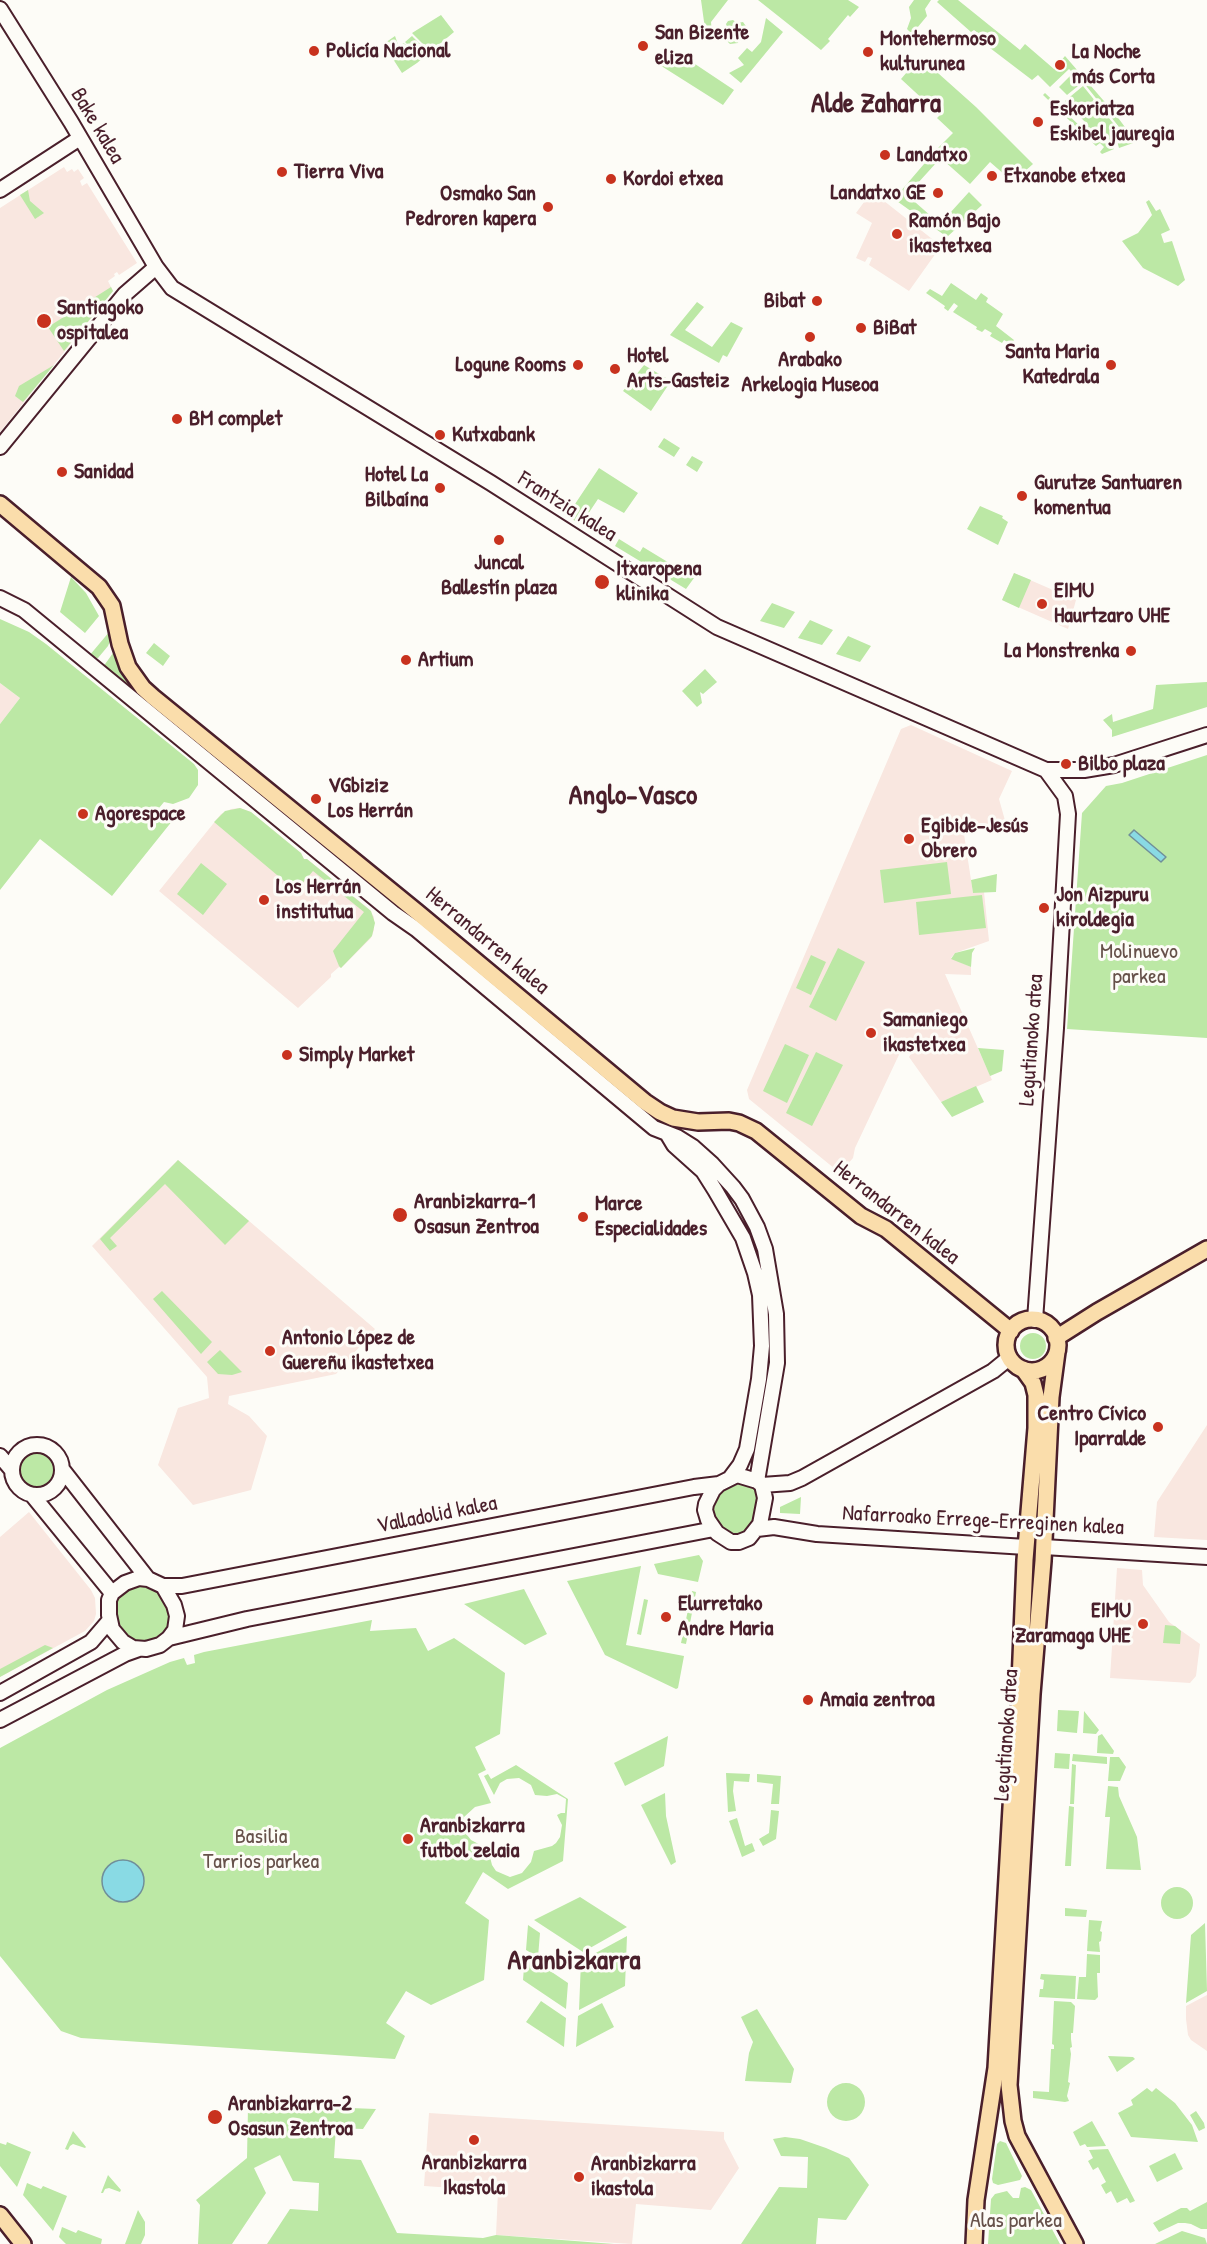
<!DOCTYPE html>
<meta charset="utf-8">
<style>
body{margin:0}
canvas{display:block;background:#fdfcf7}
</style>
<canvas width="1207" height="2244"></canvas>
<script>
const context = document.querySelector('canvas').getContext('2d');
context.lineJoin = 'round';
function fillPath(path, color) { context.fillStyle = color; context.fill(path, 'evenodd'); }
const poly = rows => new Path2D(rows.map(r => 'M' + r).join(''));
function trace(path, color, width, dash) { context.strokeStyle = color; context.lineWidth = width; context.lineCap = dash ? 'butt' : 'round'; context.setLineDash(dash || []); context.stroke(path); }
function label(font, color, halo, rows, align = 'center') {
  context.font = font + ' "Patrick Hand",sans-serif'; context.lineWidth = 6; context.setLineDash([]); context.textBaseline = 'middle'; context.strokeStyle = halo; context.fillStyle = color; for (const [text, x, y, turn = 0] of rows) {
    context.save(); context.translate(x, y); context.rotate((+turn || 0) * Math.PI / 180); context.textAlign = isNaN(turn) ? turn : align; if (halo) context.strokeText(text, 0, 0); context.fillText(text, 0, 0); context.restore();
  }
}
fillPath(poly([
 [64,167,67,172,72,169,74,172,78,169,84,178,80,181,82,186,87,183,137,263,119,275,117,272,114,274,115,276,108,281,113,291,0,432,0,208],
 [874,193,941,246,909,291,869,265,872,258,868,257,865,262,856,258,872,223,856,213,867,198,869,199],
 [1014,573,1076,600,1068,629,1002,600],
 [0,683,20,698,0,724],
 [911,725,1012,771,999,799,1006,824,964,834,973,893,984,892,989,941,955,953,951,958,971,967,971,975,945,974,992,1080,941,1102,909,1057,915,1047,905,1042,855,1148,853,1158,840,1173,749,1099,747,1090,901,729],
 [240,808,251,812,301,853,304,859,307,859,369,909,374,917,374,930,371,938,341,968,339,967,331,974,331,977,298,1008,159,891,221,814,231,809],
 [178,1160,375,1329,336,1374,229,1396,228,1404,249,1416,267,1436,251,1490,193,1505,158,1465,178,1408,209,1398,207,1377,92,1246],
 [1207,1425,1207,1540,1154,1537,1157,1502],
 [29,1512,91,1590,95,1598,96,1614,94,1621,85,1631,0,1677,0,1537],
 [1117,1568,1142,1570,1143,1585,1169,1622,1200,1644,1196,1676,1190,1683,1110,1678],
 [1207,1995,1207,2051,1191,2040,1188,2035,1186,2019,1186,2006],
 [429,2113,724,2132,724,2139,739,2168,711,2210,636,2204,632,2244,496,2235,498,2191,424,2186]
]), '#f9e7e0');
fillPath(poly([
 [701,0,728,0,711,22,712,35,706,36],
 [758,0,848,0,859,7,850,17,848,15,828,39,830,41,821,50],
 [914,0,931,0,925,9,927,16,912,34,907,29,911,18,909,7],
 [939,0,958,0,1020,50,1025,44,1054,69,1065,56,1116,115,1136,142,1119,148,1117,141,1127,137,1083,82,1067,95,1059,87,1073,73,1069,69,1050,87,1038,75,1032,80,990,48,992,44,974,30,971,32,937,2],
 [441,15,454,32,417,63,402,73,393,59,399,56,396,46,387,54,382,45,395,36,400,50,403,43,409,46,405,42,412,36,426,50,427,48,412,33],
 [766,18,783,32,741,83,729,73,744,65,738,58,747,48,752,52,761,42],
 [733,20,737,23,743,22,748,29,747,33,742,33,739,37,738,43,730,44,725,39,728,31,726,24,728,21],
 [674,50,734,90,723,105,655,62,656,57,671,60],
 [920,57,976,107,1033,164,1013,182,990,162,970,184,934,152,953,133,937,118,940,115,901,79],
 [1083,86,1121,133,1111,140,1114,149,1102,154,1100,152,1104,147,1100,143,1096,146,1043,95,1045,93,1082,128,1086,123,1065,101],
 [930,157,937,162,907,195,940,224,969,192,982,205,947,237,894,199],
 [28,190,30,201,44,213,35,219,20,195],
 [1149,200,1156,211,1160,209,1170,230,1161,234,1164,243,1172,241,1185,280,1178,286,1143,268,1122,241,1138,233,1152,215,1146,202],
 [951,283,976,300,981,293,988,298,986,302,1003,314,996,326,1014,340,1011,344,1004,340,1002,343,990,336,992,333,985,329,982,332,976,329,977,327,953,312,958,306,954,303,948,311,944,308,945,306,926,293,930,289,942,296],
 [111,287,113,291,64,351,48,327],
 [697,302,704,307,685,330,712,347,731,322,743,328,727,357,723,355,719,363,670,335],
 [54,365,23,402,15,396,19,386],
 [644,365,671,381,651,411,623,391],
 [664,438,680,448,674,457,658,447],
 [692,456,703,462,697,472,686,465],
 [599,468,638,493,624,513,598,499,586,517,611,532,606,540,567,516],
 [980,506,1003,516,1002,518,1008,522,998,545,967,529],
 [619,539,640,552,643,547,694,578,686,589,615,546],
 [1014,573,1031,580,1019,608,1002,600],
 [71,577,86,593,99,616,85,633,60,612],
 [772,603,795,612,784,628,760,621],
 [0,619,29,632,46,644,194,764,198,770,198,785,189,798,173,804,164,802,159,808,173,820,112,896,40,839,0,890,0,724,20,698,0,683],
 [810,620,833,630,822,645,798,638],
 [110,631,111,639,108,646,98,658,93,659,89,656],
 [848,636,871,646,860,662,836,654],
 [154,643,170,656,163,666,146,653],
 [113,653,118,667,129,683,181,727,185,736,103,667],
 [705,669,717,682,703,694,700,692,702,703,697,707,682,691],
 [1207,682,1207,707,1112,737,1112,730,1103,720,1112,714,1113,722,1153,709,1156,685],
 [1207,755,1207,1038,1067,1029,1082,813,1106,786,1122,783],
 [240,808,251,812,301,853,304,859,307,859,371,911,375,923,372,936,341,968,339,966,333,951,364,912,313,871,296,891,214,822,225,811],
 [311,833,389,896,386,901,308,837],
 [947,862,951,894,884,903,880,870],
 [201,863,227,884,203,915,177,894],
 [997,874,996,892,973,893,971,880],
 [982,895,986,928,919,935,916,902],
 [838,948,865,962,836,1021,809,1007],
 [975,948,972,953,971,967,951,959,955,953],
 [811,955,826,962,811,995,796,988],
 [785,1044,809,1055,787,1103,763,1091],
 [978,1048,1004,1050,1002,1071,990,1076],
 [816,1052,843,1065,812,1126,786,1113],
 [976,1086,984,1102,952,1117,941,1102],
 [178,1160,249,1221,225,1245,165,1184,110,1238,117,1246,110,1251,100,1239],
 [162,1291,212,1342,201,1354,153,1299],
 '1020 1346a13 13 0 1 1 26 0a13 13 0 1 1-26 0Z',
 [220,1350,242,1372,232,1375,218,1374,207,1362],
 '17 1470a19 19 0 1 1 38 0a19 19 0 1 1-38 0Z',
 [743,1483,749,1484,755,1491,758,1509,755,1520,745,1534,739,1536,726,1531,718,1524,713,1512,716,1499,720,1493,728,1488],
 [801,1497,800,1514,780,1513,780,1507],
 [699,1555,703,1561,698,1582,658,1574,654,1564],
 [641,1566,626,1645,684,1656,678,1688,676,1689,605,1655,567,1581],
 [138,1586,148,1586,156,1590,168,1607,170,1615,170,1624,165,1632,160,1638,151,1642,143,1643,128,1637,116,1619,115,1603,122,1593],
 [524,1589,547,1634,525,1645,464,1604],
 [692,1591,696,1592,686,1644,681,1643],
 [644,1599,648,1600,641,1635,637,1634],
 [372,1620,370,1631,416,1628,428,1651,454,1638,505,1673,500,1734,475,1747,486,1770,478,1774,491,1803,475,1807,464,1817,463,1824,464,1831,471,1840,488,1849,492,1865,496,1871,510,1877,522,1873,531,1862,534,1851,552,1846,556,1843,560,1837,562,1825,557,1815,561,1813,565,1813,566,1799,557,1794,547,1796,535,1795,531,1785,519,1778,507,1779,500,1783,494,1795,484,1776,488,1774,491,1779,516,1765,568,1799,563,1861,508,1889,483,1872,465,1903,489,1920,484,1980,431,2005,406,1991,386,2023,405,2036,395,2059,81,2038,61,2031,0,1956,0,1748,107,1690,170,1662,184,1658,187,1665,195,1663,194,1655,204,1652],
 [1165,1625,1175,1626,1181,1631,1180,1644,1163,1643],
 [45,1645,53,1648,0,1677,0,1669],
 [1058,1710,1079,1711,1077,1733,1057,1731],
 [1084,1711,1099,1730,1096,1734,1083,1733],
 [1102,1734,1114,1751,1113,1754,1097,1753,1098,1736],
 [668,1736,664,1766,625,1786,614,1763],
 [1055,1753,1070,1754,1069,1769,1054,1768],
 [1073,1754,1107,1757,1107,1764,1072,1761],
 [1110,1757,1119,1757,1126,1767,1120,1781,1108,1781],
 [1072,1764,1076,1765,1074,1804,1070,1804],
 [726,1773,750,1774,749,1782,734,1781,733,1791,736,1811,728,1812],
 [757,1774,781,1776,779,1804,771,1804,773,1784,757,1782],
 [1108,1786,1118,1787,1119,1796,1137,1837,1141,1870,1106,1869,1110,1817,1105,1817],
 [665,1793,666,1816,676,1862,671,1865,641,1805],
 [1069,1806,1074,1807,1071,1866,1065,1866],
 [771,1810,779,1811,776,1839,763,1846,759,1839,769,1833],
 [737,1818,745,1846,752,1843,755,1851,742,1857,729,1821],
 '1161 1903a16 16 0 1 1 32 0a16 16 0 1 1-32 0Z',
 [580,1897,627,1927,583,1952,534,1920],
 [1065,1908,1087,1910,1086,1917,1065,1916],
 [1089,1920,1102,1921,1100,1931,1102,1932,1101,1941,1099,1942,1100,1952,1087,1951],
 [1205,1923,1207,1991,1186,2003,1191,1935],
 [528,1925,540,1933,538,1957,526,1950],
 [627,1936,625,1986,579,2010,581,1961],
 [525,1954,568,1983,566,2009,523,1980],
 [1087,1954,1100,1955,1100,1973,1097,1973,1098,1997,1095,2000,1077,1999,1079,1977,1086,1977],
 [1041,1974,1076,1976,1075,1999,1039,1997,1040,1989,1043,1989,1044,1980,1040,1979],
 [541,2001,566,2018,564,2047,526,2022],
 [1054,2001,1071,2002,1075,2006,1073,2033,1071,2033,1071,2039,1072,2047,1070,2048,1071,2054,1068,2082,1070,2083,1067,2096,1069,2101,1065,2102,1033,2098,1033,2091,1049,2092,1051,2049,1054,2049,1054,2045,1052,2044],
 [602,2003,614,2027,576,2047,578,2016],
 [757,2009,794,2069,791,2083,745,2081,749,2053,753,2042,741,2017],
 [1108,2056,1133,2057,1135,2059,1117,2072],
 '827 2102a19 19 0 1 1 38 0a19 19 0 1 1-38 0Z',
 [1147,2088,1152,2092,1156,2088,1175,2103,1192,2125,1198,2142,1131,2137,1118,2113,1133,2105,1131,2100],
 [273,2105,376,2109,363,2129,336,2128,334,2158,361,2160,397,2233,483,2238,496,2235,614,2244,267,2244,290,2209,318,2211,319,2183,293,2181,280,2155,254,2168,266,2193,232,2244,198,2244,200,2205,196,2200,247,2158,248,2107,267,2108],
 [1196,2111,1204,2123,1205,2128,1199,2131,1190,2115],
 [1092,2121,1106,2146,1087,2147,1085,2144,1080,2146,1073,2132],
 [73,2131,86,2147,85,2148,73,2144,70,2146,68,2150,65,2149],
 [785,2137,800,2139,826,2148,849,2158,869,2185,846,2220,818,2218,816,2244,741,2244,779,2187,807,2188,808,2157,781,2156,773,2139],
 [1000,2141,1006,2143,1022,2176,1020,2180,998,2185,993,2183,992,2179,997,2144],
 [7,2142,31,2152,17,2187,0,2166,0,2143,6,2145],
 [1108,2149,1135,2201,1130,2203,1127,2198,1117,2203,1111,2191,1106,2194,1101,2185,1106,2182,1098,2167,1093,2170,1088,2161,1093,2158,1089,2150],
 [1175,2153,1183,2169,1157,2182,1149,2166],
 [108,2175,121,2190,120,2192,109,2188,105,2189,103,2193,101,2193],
 [27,2183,41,2189,43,2186,67,2196,53,2231,23,2195],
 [1025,2187,1031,2190,1060,2244,988,2244,991,2199,995,2194,1007,2191,1013,2198,1019,2198,1021,2188],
 [1207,2202,1207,2229,1201,2229,1191,2224,1185,2223,1178,2223,1159,2232,1153,2223,1181,2208,1187,2208,1190,2211],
 [138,2210,145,2222,145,2235,141,2244,125,2244],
 [62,2227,76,2233,78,2230,102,2239,101,2244,66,2244,59,2237],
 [1182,2231,1205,2238,1207,2244,1155,2244]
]), '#bce8a5');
const water = poly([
 [1134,830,1166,857,1161,862,1129,835,1134,830],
 '102 1881a21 21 0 1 1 42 0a21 21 0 1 1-42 0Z'
]);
fillPath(water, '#89dae4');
trace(water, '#708f9a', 1.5);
const secondary = poly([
 [0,9,71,122,156,267,172,288,491,483,717,627,1046,770,1084,770,1114,765,1207,735],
 [0,190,80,138],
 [0,447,125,294,156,267],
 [0,598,24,610,393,913,416,929,654,1128,677,1137,693,1147,712,1164,733,1187,742,1199,757,1227,765,1249,776,1314,777,1363,757,1481],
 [668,1135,674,1145,703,1171,715,1190,743,1238,755,1273,760,1295,762,1346,759,1379,747,1449,740,1465,731,1477],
 [1035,1320,1056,1028,1068,814,1065,796,1046,770],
 '12 1470a25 25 0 1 1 50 0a25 25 0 1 1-50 0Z',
 [0,1456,11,1469],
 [62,1469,148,1579],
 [737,1475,757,1481,762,1485,765,1498,760,1524,749,1538,739,1542,731,1542,717,1533,708,1520,705,1510,706,1504,713,1490,719,1484,737,1475],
 [762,1485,790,1483,802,1478,993,1371,1009,1358],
 [33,1496,112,1593],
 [757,1529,774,1527,817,1534,1026,1547],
 [1044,1547,1207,1557],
 [139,1578,148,1579,163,1586,174,1605,177,1616,175,1630,169,1638,160,1645,146,1649,133,1648,123,1642,112,1629,109,1615,109,1600,112,1593,125,1583,139,1578],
 [163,1586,182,1586,694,1487,719,1484],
 [169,1638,247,1619,714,1529],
 [0,1693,91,1642,109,1621],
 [0,1720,125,1654,139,1649]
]);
const primary = poly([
 [0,504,99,587,112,606,120,644,128,667,143,688,153,697,417,912,645,1102,660,1112,673,1118,698,1122,729,1121,739,1123,756,1131,861,1216,886,1229,1011,1331],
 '1006 1345a26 26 0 1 1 52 0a26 26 0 1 1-52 0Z',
 [1056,1338,1097,1312,1207,1249],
 [1057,1352,1051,1397,1043,1561,1032,1694,1009,2085,1013,2121,1017,2136,1075,2244],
 [0,2215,23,2244],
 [974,2244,976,2200,996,2068,1013,1773,1018,1731,1025,1560,1036,1428,1036,1395,1033,1383,1023,1369]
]);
trace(secondary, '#4a1f2b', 18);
trace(primary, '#4a1f2b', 20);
trace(secondary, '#fdfcf7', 14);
trace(primary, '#faddab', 15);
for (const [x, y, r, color] of [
 [643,46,6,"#c8321e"],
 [314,51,6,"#c8321e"],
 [868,52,6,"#c8321e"],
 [1060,65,6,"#c8321e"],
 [1038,122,6,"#c8321e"],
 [885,155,6,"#c8321e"],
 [282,172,6,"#c8321e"],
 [992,176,6,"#c8321e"],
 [611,179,6,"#c8321e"],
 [938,193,6,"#c8321e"],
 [548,207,6,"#c8321e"],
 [897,234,6,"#c8321e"],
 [817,301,6,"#c8321e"],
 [44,321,8,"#c8321e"],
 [861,328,6,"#c8321e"],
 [810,337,6,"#c8321e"],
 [578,365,6,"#c8321e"],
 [1111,365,6,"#c8321e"],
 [615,369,6,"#c8321e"],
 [177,419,6,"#c8321e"],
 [440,435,6,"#c8321e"],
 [62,472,6,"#c8321e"],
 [440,488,6,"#c8321e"],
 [1022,496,6,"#c8321e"],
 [499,540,6,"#c8321e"],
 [602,582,8,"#c8321e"],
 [1042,604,6,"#c8321e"],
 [1131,651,6,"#c8321e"],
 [406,660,6,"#c8321e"],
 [1066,764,6,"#c8321e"],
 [316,799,6,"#c8321e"],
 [83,814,6,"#c8321e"],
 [909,839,6,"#c8321e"],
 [264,900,6,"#c8321e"],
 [1044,908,6,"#c8321e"],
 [871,1033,6,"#c8321e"],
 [287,1055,6,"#c8321e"],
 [400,1215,8,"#c8321e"],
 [583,1217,6,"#c8321e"],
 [270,1351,6,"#c8321e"],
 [1158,1427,6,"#c8321e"],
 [666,1617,6,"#c8321e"],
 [1143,1624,6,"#c8321e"],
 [808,1700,6,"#c8321e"],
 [408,1839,6,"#c8321e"],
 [215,2117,8,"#c8321e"],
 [474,2140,6,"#c8321e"],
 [579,2177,6,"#c8321e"]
]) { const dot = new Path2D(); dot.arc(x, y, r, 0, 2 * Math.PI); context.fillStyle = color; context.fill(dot); trace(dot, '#fdfcf7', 2); }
label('bold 22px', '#4a1f2b', '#fdfcf7', [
 ["San Bizente",655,33],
 ["eliza",655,58],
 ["Montehermoso",880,39],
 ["kulturunea",880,64],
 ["Policía Nacional",326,51],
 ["La Noche",1072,52],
 ["más Corta",1072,77],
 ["Eskoriatza",1050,109],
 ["Eskibel jauregia",1050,134],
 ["Landatxo",897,155],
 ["Tierra Viva",294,172],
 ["Etxanobe etxea",1004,176],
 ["Kordoi etxea",623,179],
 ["Landatxo GE",926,193,"right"],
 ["Osmako San",536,194,"right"],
 ["Pedroren kapera",536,219,"right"],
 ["Ramón Bajo",909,221],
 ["ikastetxea",909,246],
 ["Bibat",805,301,"right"],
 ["Santiagoko",57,308],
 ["ospitalea",57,333],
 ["BiBat",873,328],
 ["Santa Maria",1099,352,"right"],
 ["Katedrala",1099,377,"right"],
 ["Hotel",627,356],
 ["Arts-Gasteiz",627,381],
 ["Arabako",810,360,"center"],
 ["Arkelogia Museoa",810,385,"center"],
 ["Logune Rooms",566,365,"right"],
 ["BM complet",189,419],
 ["Kutxabank",452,435],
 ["Sanidad",74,472],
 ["Hotel La",428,475,"right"],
 ["Bilbaína",428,500,"right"],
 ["Gurutze Santuaren",1034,483],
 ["komentua",1034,508],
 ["Juncal",499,563,"center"],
 ["Ballestín plaza",499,588,"center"],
 ["Itxaropena",616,569],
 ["klinika",616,594],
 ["EIMU",1054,591],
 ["Haurtzaro UHE",1054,616],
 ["La Monstrenka",1119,651,"right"],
 ["Artium",418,660],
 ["Bilbo plaza",1078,764],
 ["VGbiziz",328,786],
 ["Los Herrán",328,811],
 ["Agorespace",95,814],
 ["Egibide-Jesús",921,826],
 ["Obrero",921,851],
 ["Los Herrán",276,887],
 ["institutua",276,912],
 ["Jon Aizpuru",1056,895],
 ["kiroldegia",1056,920],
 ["Samaniego",883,1020],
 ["ikastetxea",883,1045],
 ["Simply Market",299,1055],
 ["Aranbizkarra-1",414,1202],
 ["Osasun Zentroa",414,1227],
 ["Marce",595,1204],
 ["Especialidades",595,1229],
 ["Antonio López de",282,1338],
 ["Guereñu ikastetxea",282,1363],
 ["Centro Cívico",1146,1414,"right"],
 ["Iparralde",1146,1439,"right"],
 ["Elurretako",678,1604],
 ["Andre Maria",678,1629],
 ["EIMU",1131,1611,"right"],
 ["Zaramaga UHE",1131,1636,"right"],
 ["Amaia zentroa",820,1700],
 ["Aranbizkarra",420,1826],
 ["futbol zelaia",420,1851],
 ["Aranbizkarra-2",228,2104],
 ["Osasun Zentroa",228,2129],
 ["Aranbizkarra",474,2163,"center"],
 ["Ikastola",474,2188,"center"],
 ["Aranbizkarra",591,2164],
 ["ikastola",591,2189]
], 'left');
label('22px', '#4a1f2b', '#fdfcf7', [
 ["Bake kalea",97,126,59],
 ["Frantzia kalea",567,507,32],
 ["Herrandarren kalea",487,941,40],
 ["Legutianoko atea",1032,1040,-86],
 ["Herrandarren kalea",896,1213,38],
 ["Valladolid kalea",437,1515,-11],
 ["Nafarroako Errege-Erreginen kalea",983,1521,3],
 ["Legutianoko atea",1007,1735,-86]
]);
label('22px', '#66514a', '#fdfcf7', [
 ["Molinuevo",1139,952],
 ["parkea",1139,977],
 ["Basilia",261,1837],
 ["Tarrios parkea",261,1862],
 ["Alas parkea",1016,2221]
]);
label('bold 28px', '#4a1f2b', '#fdfcf7', [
 ["Alde Zaharra",876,105],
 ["Anglo-Vasco",633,797],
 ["Aranbizkarra",574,1962]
]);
</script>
